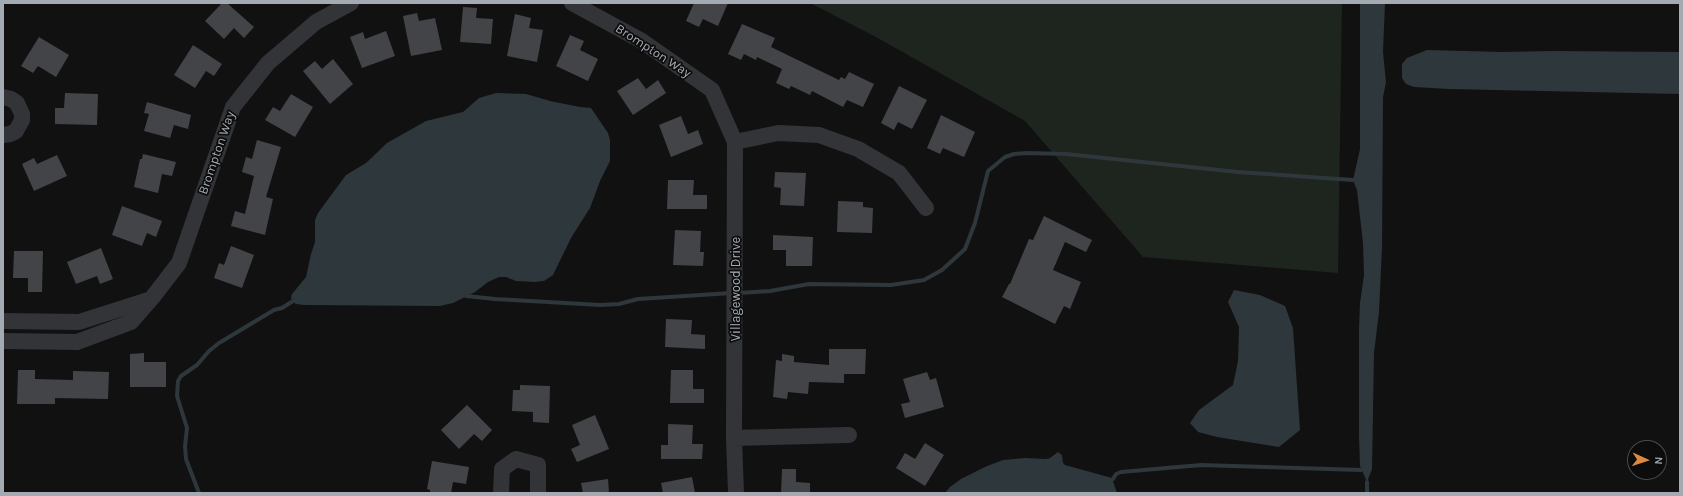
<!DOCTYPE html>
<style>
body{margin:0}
#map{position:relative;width:1683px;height:496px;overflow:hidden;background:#111112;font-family:Karla,sans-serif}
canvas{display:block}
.frame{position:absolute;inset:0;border:4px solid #a4aab1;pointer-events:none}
.north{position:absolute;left:1627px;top:440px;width:40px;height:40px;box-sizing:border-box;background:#0c0c0d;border:1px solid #494b4f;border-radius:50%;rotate:93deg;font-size:11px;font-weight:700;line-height:16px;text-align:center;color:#a4aab1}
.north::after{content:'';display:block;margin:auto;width:14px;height:18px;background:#dc893f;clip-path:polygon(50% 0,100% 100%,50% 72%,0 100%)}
</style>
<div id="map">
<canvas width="1683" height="496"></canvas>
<div class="frame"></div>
<div class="north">N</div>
</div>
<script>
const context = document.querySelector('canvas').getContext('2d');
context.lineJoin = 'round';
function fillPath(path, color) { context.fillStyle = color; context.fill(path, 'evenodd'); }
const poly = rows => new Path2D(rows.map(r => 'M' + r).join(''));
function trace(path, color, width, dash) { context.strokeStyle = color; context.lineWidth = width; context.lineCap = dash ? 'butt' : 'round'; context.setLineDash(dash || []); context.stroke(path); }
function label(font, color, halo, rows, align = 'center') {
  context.font = font + ' Karla,sans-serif'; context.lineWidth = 3.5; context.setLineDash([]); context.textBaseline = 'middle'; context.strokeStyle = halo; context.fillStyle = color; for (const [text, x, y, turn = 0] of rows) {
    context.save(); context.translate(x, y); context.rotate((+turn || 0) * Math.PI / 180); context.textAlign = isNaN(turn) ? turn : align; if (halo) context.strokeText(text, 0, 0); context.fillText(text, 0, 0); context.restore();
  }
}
fillPath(poly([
 [810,3,1342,3,1338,273,1143,257,1025,121,876,37]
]), '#1e241e');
fillPath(poly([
 [1360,3,1385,3,1383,52,1386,82,1383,97,1382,248,1379,312,1374,353,1372,469,1367,482,1360,466,1359,436,1359,329,1360,303,1364,275,1363,243,1357,190,1353,180,1360,149],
 [1427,50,1502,52,1553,51,1680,52,1680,94,1449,89,1414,87,1406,84,1402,78,1402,64,1407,58],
 [496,93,526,94,550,101,580,107,591,108,608,133,610,140,610,161,600,181,590,208,571,238,553,275,544,281,534,282,516,281,506,277,499,277,488,282,475,292,453,303,440,306,304,305,296,304,293,302,291,298,292,294,306,277,311,254,315,242,315,220,318,213,346,175,366,163,387,143,426,121,463,112,479,98],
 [1234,290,1260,295,1285,306,1293,328,1300,430,1279,447,1217,437,1198,432,1190,423,1199,410,1233,385,1238,361,1239,327,1228,302],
 [1058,452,1062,455,1063,463,1065,465,1112,478,1117,493,945,493,950,487,961,479,987,466,1003,460,1025,458,1046,459,1050,458]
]), '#2e373b');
trace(poly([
 [739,293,770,291,809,284,891,285,924,280,942,270,965,249,975,223,988,171,1005,157,1014,154,1027,153,1066,154,1238,172,1353,180],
 [466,296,495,299,600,305,619,304,638,299,732,293],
 [1113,479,1116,474,1121,472,1201,465,1361,470],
 [1367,482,1367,493],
 [199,493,186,459,185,446,187,428,177,396,178,381,181,376,197,365,209,351,219,343,274,310,282,308,293,301]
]), '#2e373b', 4);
fillPath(poly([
 [222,3,227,3,254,27,244,38,234,28,224,39,205,21],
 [694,3,728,3,718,26,703,19,699,27,686,21],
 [463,7,477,8,476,18,493,19,491,44,460,42],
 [417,13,419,21,435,18,442,50,411,56,403,16],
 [515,14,531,18,529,28,543,30,537,62,507,56],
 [742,24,775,38,771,47,839,80,841,77,845,79,849,72,874,84,863,107,847,100,843,107,812,91,810,95,791,86,789,89,776,83,782,69,757,57,756,60,744,54,741,60,728,54],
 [386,31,395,56,362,68,350,37,363,32,365,39],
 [570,35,584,41,580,50,598,59,588,81,556,66],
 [39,37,69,55,56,77,38,66,33,73,21,66],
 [193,45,222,64,214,76,206,71,195,88,174,75],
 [333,59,353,84,330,104,303,71,315,61,322,69],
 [638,78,646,89,658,80,666,93,633,115,617,91],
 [899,86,927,100,912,129,898,122,894,130,881,123],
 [65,93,98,94,97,125,55,124,55,108,64,108],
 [291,94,313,107,295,137,265,120,273,107,280,111],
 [147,102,191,115,188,129,174,125,170,138,144,131,149,114,144,113],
 [941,115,975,132,964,157,943,148,940,154,927,148],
 [681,116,688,134,698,130,703,144,671,157,659,125],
 [257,140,281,147,266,197,273,199,265,235,231,226,235,211,245,214,254,176,242,172,246,157,252,159],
 [143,154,176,162,172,176,162,174,158,193,134,187,140,159,142,159],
 [57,155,67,176,34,191,22,164,34,158,37,164],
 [775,172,806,173,804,206,780,205,781,188,774,187],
 [668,180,694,180,693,195,707,195,707,209,667,209],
 [838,201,863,202,863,207,873,208,872,233,837,232],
 [122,206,162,221,156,237,147,233,142,246,112,235],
 [1044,216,1092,240,1086,252,1065,242,1053,270,1081,282,1070,309,1064,306,1055,324,1002,297,1009,284,1010,284,1029,239,1033,240],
 [675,230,701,231,700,252,704,252,703,266,673,265],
 [773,235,813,237,812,266,786,266,786,250,773,250],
 [231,246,254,255,242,288,214,278,219,263,224,265],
 [101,248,113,279,100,284,97,276,76,284,67,262],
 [14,251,43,251,42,292,28,292,28,278,13,278],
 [666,319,692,320,691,334,705,335,705,349,665,347],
 [829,349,866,349,865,374,844,374,844,383,809,382,808,394,788,392,787,399,773,397,776,360,782,361,782,354,794,356,794,362,829,365],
 [144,353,144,362,166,362,166,387,130,387,130,354],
 [18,370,35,370,35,379,73,380,73,371,109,372,108,399,55,398,55,404,17,404],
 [671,370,693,370,693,389,704,389,704,403,670,403],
 [927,372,930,380,936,378,944,407,905,418,901,404,910,402,903,379],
 [520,385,550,386,549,423,533,422,533,412,512,411,513,390,520,390],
 [467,405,492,430,482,441,474,434,459,449,441,430],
 [595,415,609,449,577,462,571,449,580,445,572,425],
 [668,424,693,425,692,444,703,444,702,459,661,459,661,445,668,445],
 [925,443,944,455,925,486,896,468,905,453,915,459],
 [432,461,469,467,466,484,453,482,451,493,430,493,430,490,427,489],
 [782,469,796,469,796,482,810,483,810,493,781,493],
 [692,477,695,493,663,493,661,483],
 [608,479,609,493,583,493,581,483]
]), '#434447');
trace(poly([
 [572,3,642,41,712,90,735,142,734,438,736,493],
 [3,97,11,99,17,103,22,114,22,120,16,131,10,134,3,135],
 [735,142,778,133,819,135,858,149,899,173,926,208],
 [3,321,79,322,151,299],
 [3,341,77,342,131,322,152,298,179,263,233,107,268,63,316,22,351,3],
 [734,438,849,435],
 [501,493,502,469,516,459,538,465,538,493]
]), '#323437', 16);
label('13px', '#a4aab1', '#0c0c0d', [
 ["Brompton Way",653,51,33],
 ["Brompton Way",217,153,-71],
 ["Villagewood Drive",736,289,-90]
]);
</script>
